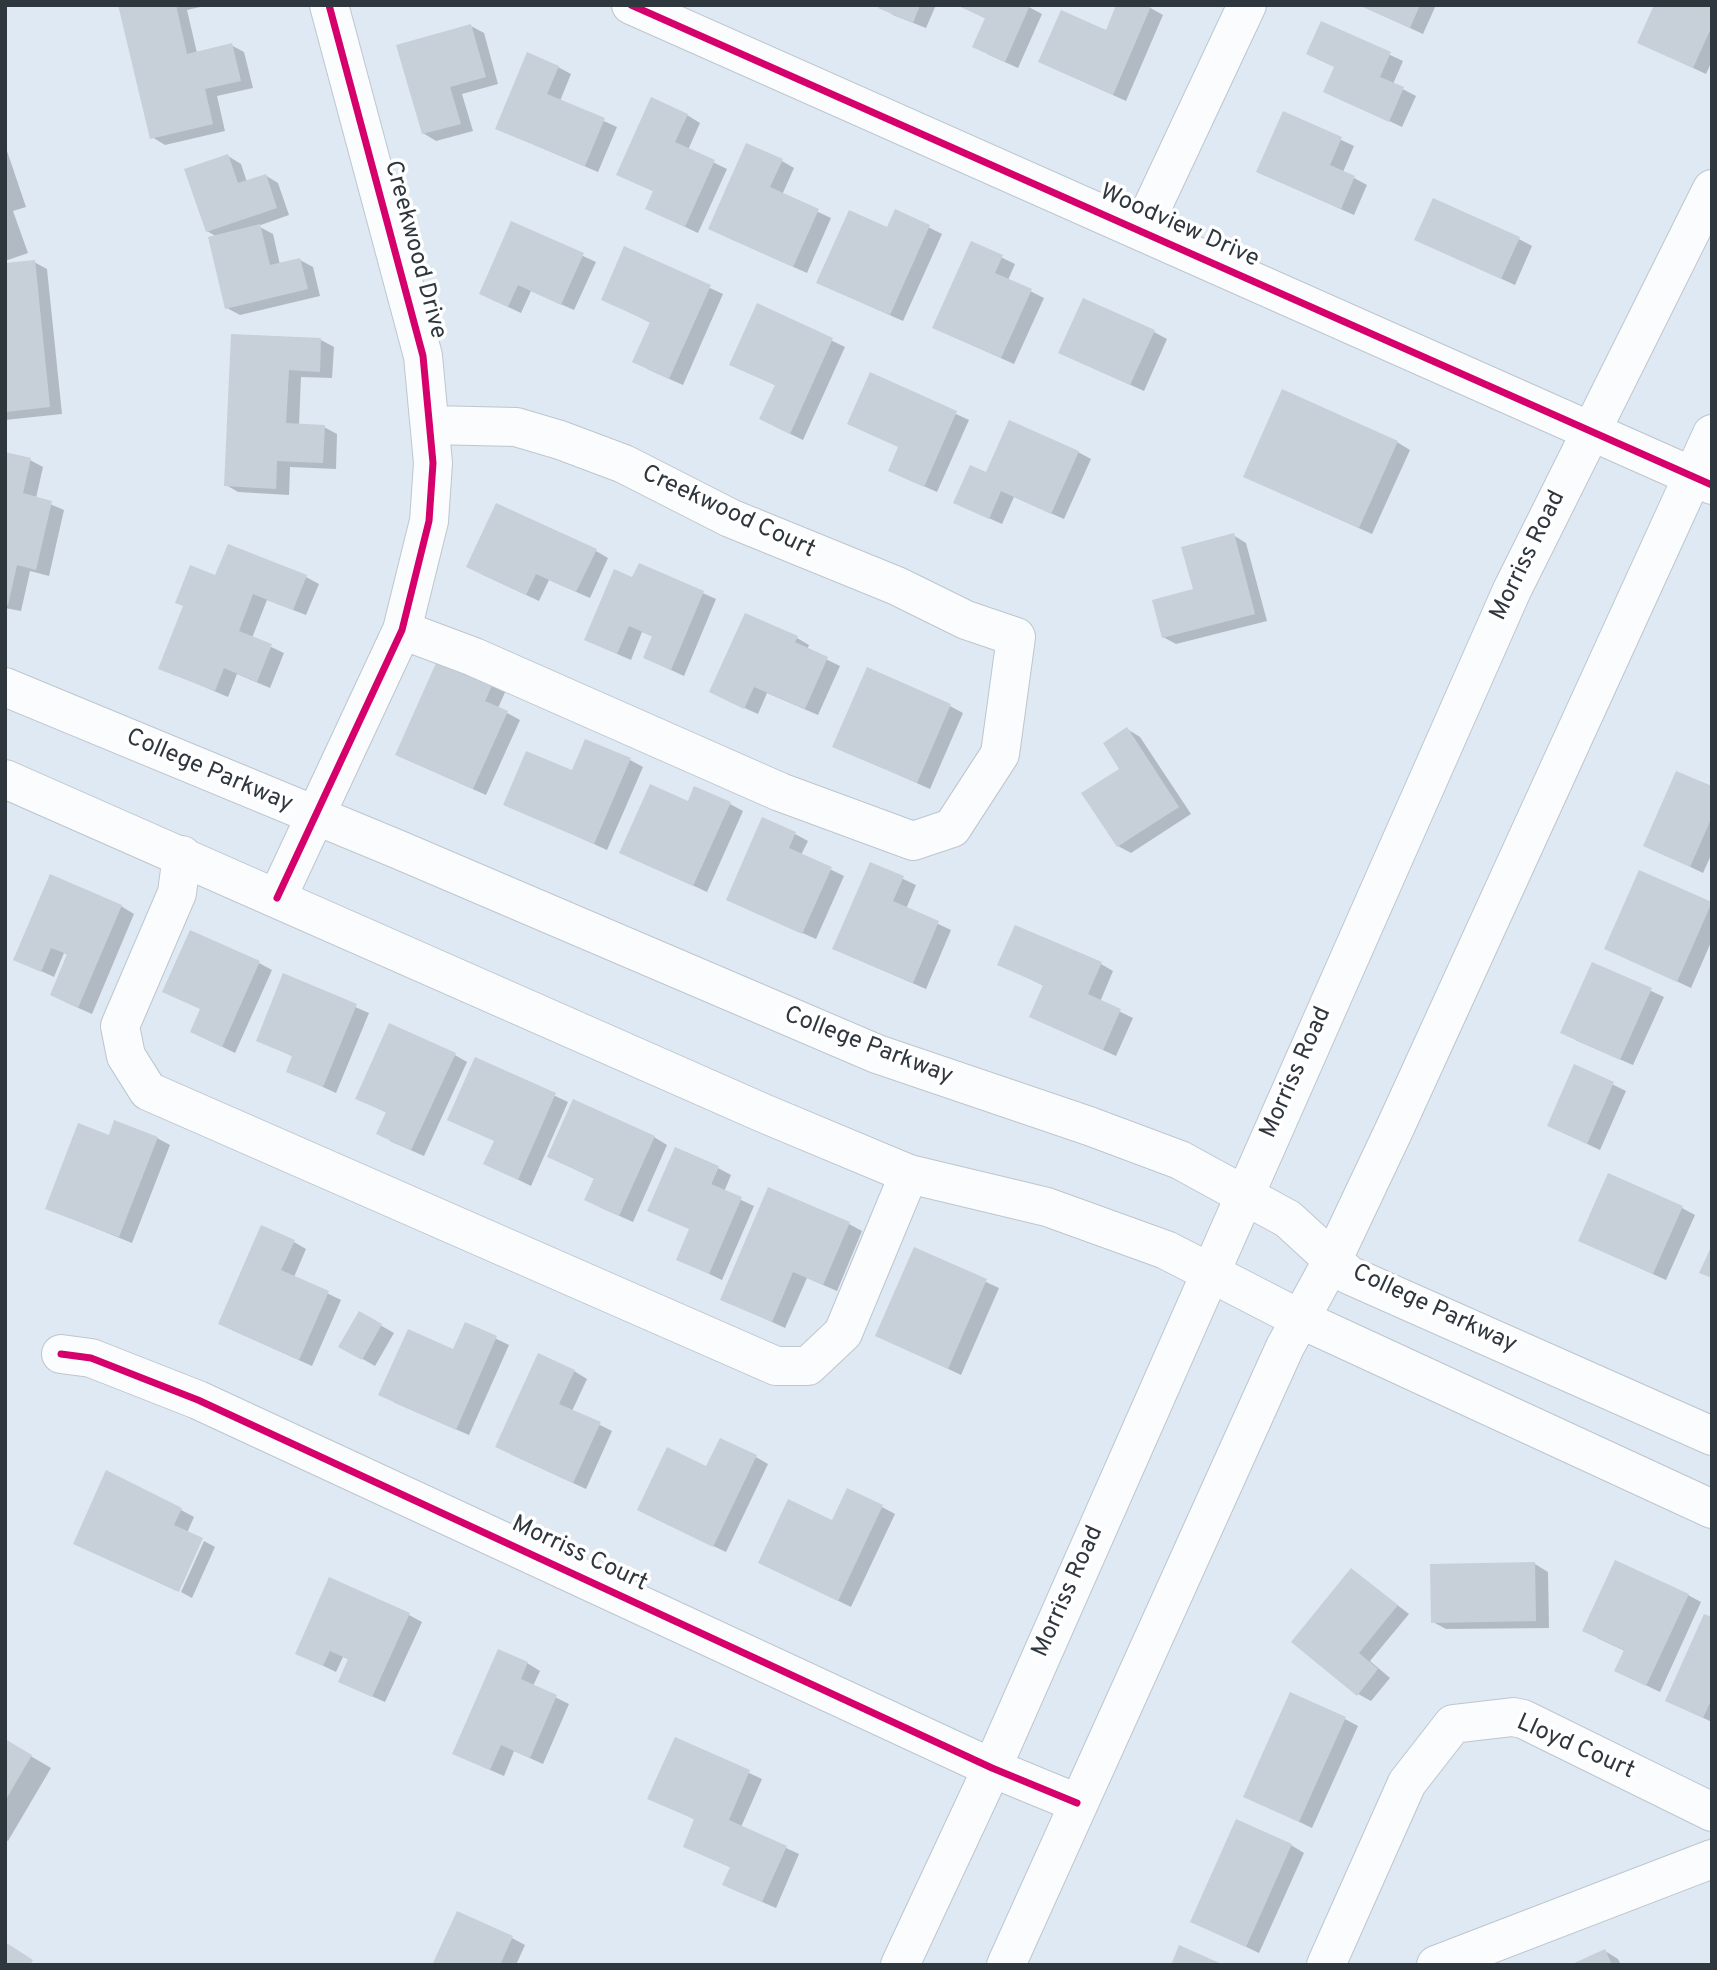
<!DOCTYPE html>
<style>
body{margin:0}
#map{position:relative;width:1717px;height:1970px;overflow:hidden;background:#dee9f4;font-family:Overpass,sans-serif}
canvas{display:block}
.frame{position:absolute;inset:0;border:7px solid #2f373e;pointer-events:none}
</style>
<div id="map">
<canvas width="1717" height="1970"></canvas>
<div class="frame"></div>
</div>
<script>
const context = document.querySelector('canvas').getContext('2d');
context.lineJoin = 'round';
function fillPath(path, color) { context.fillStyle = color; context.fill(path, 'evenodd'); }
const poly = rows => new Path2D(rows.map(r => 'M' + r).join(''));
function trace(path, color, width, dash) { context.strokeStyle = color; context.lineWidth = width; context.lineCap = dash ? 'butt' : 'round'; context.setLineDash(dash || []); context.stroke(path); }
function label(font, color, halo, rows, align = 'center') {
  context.font = font + ' Overpass,sans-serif'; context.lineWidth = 7; context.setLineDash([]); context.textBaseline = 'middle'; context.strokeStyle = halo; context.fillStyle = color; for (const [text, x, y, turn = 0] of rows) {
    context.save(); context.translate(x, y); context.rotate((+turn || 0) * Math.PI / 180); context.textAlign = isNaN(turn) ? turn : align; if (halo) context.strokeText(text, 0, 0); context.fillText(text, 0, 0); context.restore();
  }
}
fillPath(poly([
 [120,5,209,5,187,10,197,53,231,45,244,52,253,88,217,96,225,131,165,145,152,137],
 [882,5,936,5,926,28,893,15],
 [957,5,1025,5,1042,14,1018,68,987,54,987,19],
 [1118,5,1145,5,1163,15,1126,101,1040,62,1107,32],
 [1360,5,1436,5,1423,34],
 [1712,7,1712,61,1706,74,1639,43],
 [1322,23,1403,61,1393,84,1416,96,1402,127,1325,91,1336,67,1308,54],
 [471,26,484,33,498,84,462,94,473,131,436,141,423,133],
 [558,67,571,74,560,101,617,127,598,172,497,129],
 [1284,113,1354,146,1343,172,1367,185,1354,215,1271,178],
 [687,115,700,123,688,150,727,169,698,233,647,209,655,192,631,181],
 [5,145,26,207,13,211,28,253,5,261],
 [228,156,241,164,247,182,265,175,278,183,289,215,258,226,273,234,280,265,300,260,313,267,320,296,240,315,227,308,217,237,207,231],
 [782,161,794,168,782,195,831,218,807,273,722,235],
 [896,211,942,234,903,321,831,289,888,229],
 [512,223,596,262,574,310,531,291,521,313,493,300],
 [1519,239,1532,246,1515,285,1416,240],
 [972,243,1015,264,1008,280,1044,298,1014,364,947,334],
 [625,249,723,294,683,385,647,369,651,323,603,299],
 [34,262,47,269,62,414,5,420,5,265],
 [758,305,845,347,803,440,774,426,777,386,744,371],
 [1154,332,1167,339,1144,391,1073,359],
 [232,336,321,340,334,347,332,378,301,377,299,426,324,427,337,434,336,469,290,467,289,495,238,492,226,485],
 [871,375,969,420,937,492,903,477,900,447],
 [1397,442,1410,450,1372,534,1258,483],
 [1078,452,1091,459,1064,519,1014,497,1002,524,955,503,987,475],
 [5,454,30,460,43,467,36,498,64,510,49,576,30,571,21,611,5,608],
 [1233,535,1246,543,1267,621,1176,644,1163,637],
 [596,551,608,558,590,598,549,580,539,601,481,574],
 [640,565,716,599,684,676,645,658,654,637,642,632,631,660,599,646],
 [216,577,306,577,319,584,306,615,267,600,252,638,284,653,270,688,237,674,228,697,160,668],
 [797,638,809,645,807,650,840,666,818,715,767,693,758,714,724,699],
 [494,680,507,688,498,708,520,720,486,795,410,761],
 [950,706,963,713,930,789,834,746],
 [1127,729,1140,737,1191,814,1131,853,1118,846,1122,769],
 [630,760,643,767,607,850,505,804,573,772],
 [1712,788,1712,853,1703,873,1645,845],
 [689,803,730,804,743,811,707,892,621,852],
 [795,834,808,841,801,855,844,876,816,939,741,906],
 [871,864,916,885,906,909,951,930,926,989,847,955],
 [1640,872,1712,904,1712,940,1691,988,1606,948],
 [121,906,134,914,92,1014,65,1002,68,955,64,953,54,977,15,959],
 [259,963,272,970,235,1053,192,1032],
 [1000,964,1101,964,1113,971,1100,1002,1133,1018,1116,1056,1044,1023,1044,986],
 [1593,964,1664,997,1633,1065,1575,1040],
 [284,976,369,1013,336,1093,288,1071,294,1057,258,1040],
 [455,1055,467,1062,424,1156,390,1141,387,1113,357,1098],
 [476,1059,568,1102,531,1186,486,1164,495,1141],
 [1575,1066,1626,1091,1600,1150,1549,1126],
 [110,1137,157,1138,170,1145,132,1243,48,1209],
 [654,1137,667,1145,633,1222,599,1207,595,1179,549,1157],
 [718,1168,731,1175,724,1192,754,1206,722,1280,678,1259],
 [1682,1208,1695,1215,1666,1280,1593,1247],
 [849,1224,862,1231,837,1291,807,1278,785,1328,722,1299],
 [294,1242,306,1249,294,1277,341,1300,312,1366,232,1330],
 [915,1249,999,1288,961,1375,877,1335],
 [359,1313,394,1333,375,1366,340,1346],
 [466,1324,509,1345,469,1435,393,1402,454,1351],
 [574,1371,587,1379,572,1411,612,1431,586,1489,510,1454],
 [756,1457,768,1464,726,1552,652,1517,707,1468],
 [882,1507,895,1514,851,1607,760,1563],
 [181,1510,194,1517,187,1533,177,1591,75,1544],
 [204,1541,215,1547,192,1598,181,1592],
 [1535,1564,1548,1572,1549,1628,1446,1629,1433,1622],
 [1352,1570,1409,1614,1370,1661,1390,1678,1371,1701,1358,1694],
 [1688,1595,1701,1602,1660,1692,1629,1677,1625,1651,1597,1638],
 [409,1615,422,1622,385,1702,353,1688,350,1660,343,1657,336,1672,297,1653],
 [1712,1619,1712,1722,1680,1707],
 [527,1663,540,1671,533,1686,569,1704,543,1764,514,1751,504,1776,467,1760],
 [1345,1719,1358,1726,1312,1828,1245,1796],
 [676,1739,762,1779,741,1827,799,1854,776,1908,737,1891,732,1868,698,1853,696,1820,649,1798],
 [5,1741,51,1768,8,1841,5,1839],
 [1291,1845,1304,1853,1259,1953,1192,1921],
 [512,1938,525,1945,516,1965,434,1965],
 [1605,1951,1618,1959,1621,1965,1574,1965]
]), '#0003');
fillPath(poly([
 [118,5,176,5,187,54,232,43,241,81,205,89,213,124,150,139],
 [880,5,920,5,913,23,878,8],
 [957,5,1030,5,1005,62,972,47,985,18],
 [1116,5,1151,6,1113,95,1038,62,1061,10,1106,30],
 [1358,5,1420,5,1410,28],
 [1654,5,1712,5,1712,26,1693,68,1637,43],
 [1321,21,1391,52,1380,77,1404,87,1389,122,1323,92,1334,67,1306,54],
 [471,24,486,77,450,87,461,124,422,134,396,45],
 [527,52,559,66,547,94,605,118,585,166,495,129],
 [651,97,688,114,675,142,715,160,685,227,645,209,653,191,616,175],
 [1283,111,1342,137,1330,165,1355,176,1341,209,1256,172],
 [746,143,783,159,770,187,819,209,793,267,708,229],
 [228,154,238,183,266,174,277,208,206,232,184,169],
 [1433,198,1520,237,1501,279,1414,240],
 [895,209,930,225,890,315,816,283,849,210,887,227],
 [511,221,584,253,561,305,518,285,508,307,479,294],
 [260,224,270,265,300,258,308,289,225,309,208,237],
 [971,241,1003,255,995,273,1032,289,1001,358,932,328],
 [624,246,711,285,669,379,632,362,650,322,601,300],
 [35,260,50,407,5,412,5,263],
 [1083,298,1155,330,1130,385,1058,353],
 [757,303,833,338,790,434,759,419,775,385,729,365],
 [231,334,321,338,320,372,289,370,286,423,325,425,323,463,277,461,276,489,224,486],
 [870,372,957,411,924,487,888,471,898,447,847,424],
 [1282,389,1398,441,1359,528,1243,477],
 [1009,420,1079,451,1051,514,1001,491,989,519,953,503,970,465,986,472],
 [5,452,31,458,23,493,52,501,36,570,17,565,8,605,5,605],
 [496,503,597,549,576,592,536,574,526,595,466,567],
 [1234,533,1255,614,1162,638,1152,600,1193,589,1181,547],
 [228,544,307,575,293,610,253,594,239,631,272,644,257,682,224,668,215,691,158,669,183,606,175,603,190,565,215,575],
 [639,563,704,591,671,670,643,658,652,636,629,626,617,654,584,640,614,569,632,577],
 [745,613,798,636,795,642,828,657,805,709,754,687,744,709,709,692],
 [440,654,495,679,485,701,508,711,473,789,395,755],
 [867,667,951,704,917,783,832,747],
 [1127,727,1179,807,1117,847,1081,793,1119,769,1103,743],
 [585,739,631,758,594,844,503,805,526,751,572,770],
 [1676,771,1712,786,1712,817,1690,867,1643,846],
 [650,784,688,801,694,786,731,802,693,886,619,853],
 [762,817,796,832,789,848,832,867,802,934,726,900],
 [870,862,904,876,893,901,939,921,913,983,832,949],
 [1639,870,1712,902,1677,982,1604,949],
 [50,874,122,905,78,1008,50,995,67,954,51,948,41,972,13,960],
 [1015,925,1102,962,1088,994,1121,1009,1103,1050,1029,1017,1043,985,997,965],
 [190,930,260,961,222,1047,190,1032,200,1009,162,992],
 [1592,962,1652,988,1620,1060,1560,1033],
 [283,973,357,1004,323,1087,286,1072,292,1056,256,1041],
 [389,1023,456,1053,411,1150,376,1134,386,1112,355,1099],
 [475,1057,556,1093,518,1180,483,1164,494,1141,447,1120],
 [1574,1064,1614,1082,1587,1144,1547,1126],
 [573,1099,655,1136,619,1216,584,1200,594,1178,547,1157],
 [114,1120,158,1137,119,1237,45,1209,78,1123,109,1135],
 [675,1147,719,1166,711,1184,742,1197,709,1274,676,1260,689,1229,647,1211],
 [1608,1173,1683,1206,1653,1274,1578,1241],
 [768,1187,850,1222,823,1285,793,1272,772,1322,720,1300],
 [261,1225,295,1240,281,1270,329,1291,299,1360,218,1324],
 [1712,1245,1712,1278,1699,1273],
 [914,1247,987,1279,948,1369,875,1336],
 [359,1311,382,1324,362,1360,338,1347],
 [465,1322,497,1336,456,1430,378,1395,408,1329,453,1349],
 [538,1353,575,1370,559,1404,601,1422,573,1483,495,1447],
 [720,1438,757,1455,713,1547,637,1510,667,1447,706,1466],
 [106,1470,182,1508,174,1525,203,1538,179,1592,73,1544],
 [847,1488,883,1505,838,1601,758,1563,788,1499,832,1520],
 [1615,1560,1689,1594,1646,1686,1614,1671,1624,1650,1582,1631],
 [1535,1562,1536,1621,1431,1623,1430,1564],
 [1351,1568,1398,1605,1359,1653,1378,1669,1357,1696,1291,1642],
 [329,1577,410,1613,372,1697,338,1682,348,1659,330,1651,323,1666,295,1654],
 [1704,1614,1712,1617,1712,1698,1703,1718,1665,1701],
 [498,1649,528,1662,521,1679,557,1695,530,1758,501,1745,490,1770,452,1754],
 [1290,1692,1346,1717,1299,1822,1243,1797],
 [675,1737,750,1770,729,1820,787,1846,762,1902,722,1885,730,1867,683,1847,694,1819,647,1799],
 [5,1739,32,1755,5,1801],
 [1236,1819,1292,1844,1246,1947,1190,1922],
 [457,1911,513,1936,500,1965,432,1965],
 [5,1942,33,1960,30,1965,5,1965],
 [1179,1945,1224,1965,1171,1965],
 [1605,1949,1612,1965,1570,1965]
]), '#c7d0d8');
const minor = poly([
 [631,5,1712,485],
 [1141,231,1247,5],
 [402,630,474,657,780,792,913,841,952,828,1000,754,1016,637,966,620,897,586,730,518,624,464,560,440,516,427,431,425],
 [182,855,177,893,120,1026,126,1056,148,1091,776,1366,808,1366,843,1333,909,1174],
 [277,898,402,630,429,521,433,463,423,356,329,5],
 [61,1354,91,1358,198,1400,992,1768,1077,1803],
 [1326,1965,1407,1783,1453,1724,1513,1717,1523,1719,1712,1812],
 [1436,1965,1712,1859]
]);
const major = poly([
 [5,687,397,849,877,1054,1089,1126,1180,1160,1288,1219,1349,1275,1712,1436],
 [5,779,763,1113,909,1174,1047,1207,1166,1250,1298,1318,1712,1509],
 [900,1965,992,1768,1512,590,1712,189],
 [1006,1965,1285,1347,1333,1259,1394,1130,1712,434]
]);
trace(minor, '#bec6ce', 40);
trace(major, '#bec6ce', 40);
trace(minor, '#fafcfd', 38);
trace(major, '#fafcfd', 38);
trace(poly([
 [631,5,1712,485],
 [277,898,402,630,429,521,433,463,423,356,329,5],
 [61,1354,91,1358,198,1400,992,1768,1077,1803]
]), '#d6006c', 7);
label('24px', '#2f373e', '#fff', [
 ["Woodview Drive",1179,227,24],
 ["Creekwood Drive",414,250,75],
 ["Creekwood Court",728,513,25],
 ["Morriss Road",1529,556,-64],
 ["College Parkway",209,772,23],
 ["College Parkway",868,1047,21],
 ["Morriss Road",1297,1073,-66],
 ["College Parkway",1434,1310,25],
 ["Morriss Court",579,1555,25],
 ["Morriss Road",1069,1592,-66],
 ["Lloyd Court",1575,1748,24]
]);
</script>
